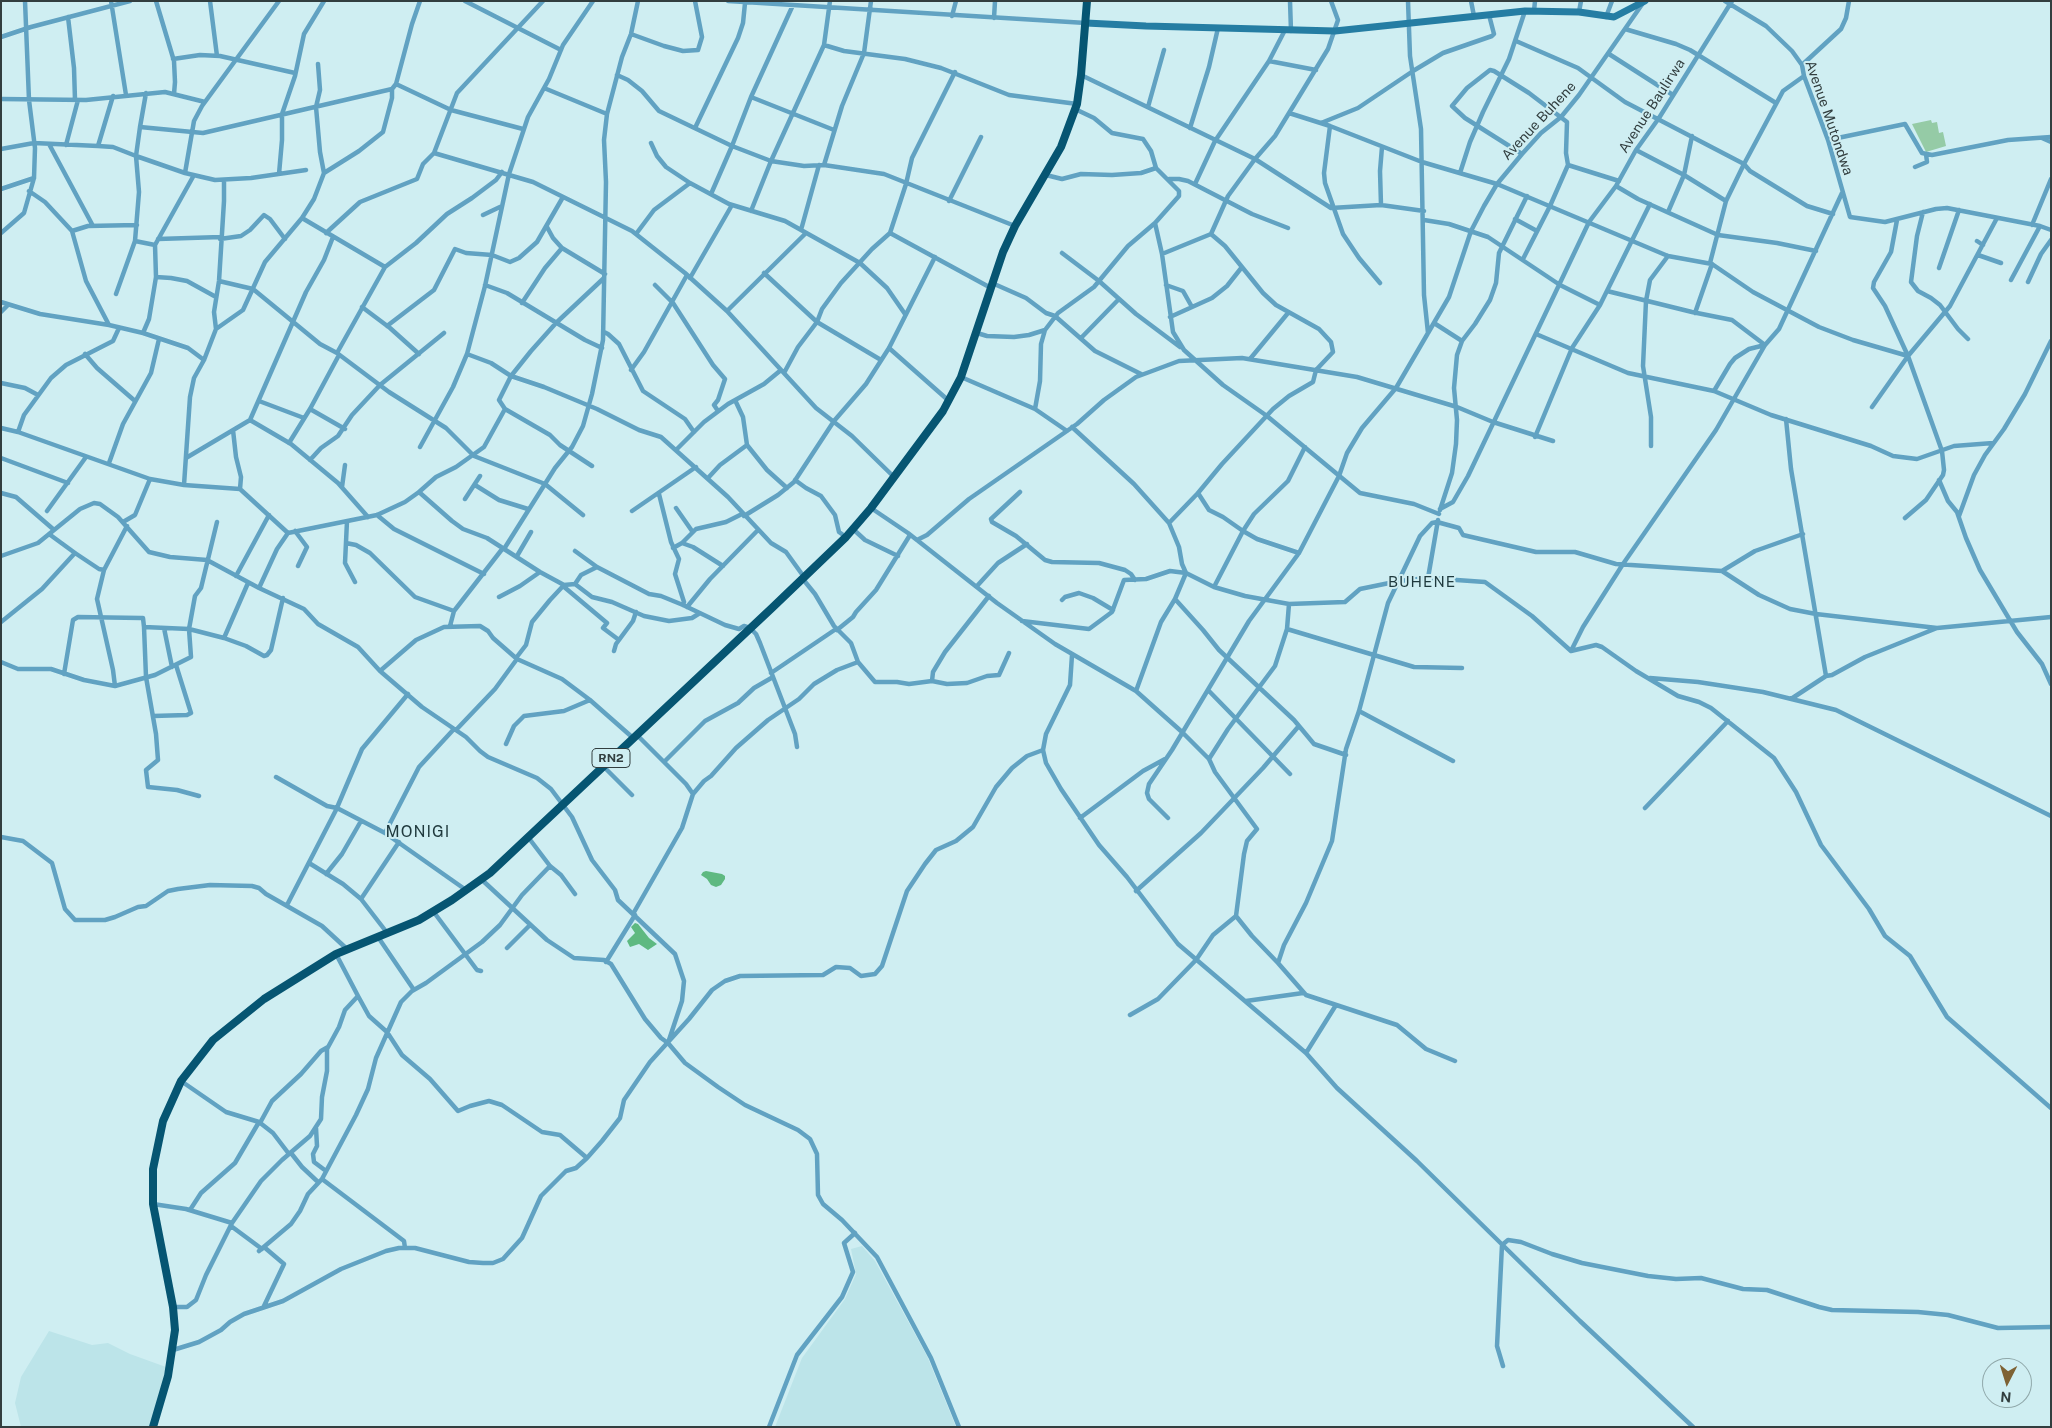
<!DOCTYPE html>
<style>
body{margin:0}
#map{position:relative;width:2052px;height:1428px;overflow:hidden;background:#cfeef2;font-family:"Public Sans",sans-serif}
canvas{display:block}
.frame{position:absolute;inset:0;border:2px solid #323e3f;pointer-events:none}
.north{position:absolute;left:1982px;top:1358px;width:50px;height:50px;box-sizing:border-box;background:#cfeef2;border:1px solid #90a8aa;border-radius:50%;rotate:185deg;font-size:14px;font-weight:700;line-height:20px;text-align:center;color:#323e3f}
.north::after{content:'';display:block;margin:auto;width:18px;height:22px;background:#7e6234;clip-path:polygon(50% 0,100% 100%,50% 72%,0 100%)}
</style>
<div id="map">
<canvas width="2052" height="1428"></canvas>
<div class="frame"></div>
<div class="north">N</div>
</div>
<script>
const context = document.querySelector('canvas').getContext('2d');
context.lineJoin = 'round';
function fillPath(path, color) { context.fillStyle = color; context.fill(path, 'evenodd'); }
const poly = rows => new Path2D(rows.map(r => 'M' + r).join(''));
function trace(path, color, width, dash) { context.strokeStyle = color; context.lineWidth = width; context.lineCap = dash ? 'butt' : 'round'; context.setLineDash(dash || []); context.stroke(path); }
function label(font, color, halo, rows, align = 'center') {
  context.font = font + ' "Public Sans",sans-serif'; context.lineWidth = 4; context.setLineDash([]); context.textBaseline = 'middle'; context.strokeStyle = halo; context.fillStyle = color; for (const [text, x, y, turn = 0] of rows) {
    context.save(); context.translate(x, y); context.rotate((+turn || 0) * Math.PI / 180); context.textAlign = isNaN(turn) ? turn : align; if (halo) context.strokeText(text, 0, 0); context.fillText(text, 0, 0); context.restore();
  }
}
fillPath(poly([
 [862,1246,875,1261,927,1356,956,1427,775,1427,802,1358,845,1299,856,1274,851,1249],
 [49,1331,92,1345,108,1343,130,1354,166,1367,150,1427,21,1427,15,1403,21,1377]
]), '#bce4e9');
fillPath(poly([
 [1931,120,1932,123,1937,122,1939,133,1943,132,1946,146,1926,152,1912,124]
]), '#95cba6');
fillPath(poly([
 [706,871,722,874,725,876,725,879,721,885,716,887,711,885,707,879,701,875,703,872],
 [635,923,638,924,649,938,657,944,648,950,639,944,630,947,627,941,635,933,631,927]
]), '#5eb981');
trace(poly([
 [111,1,126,95],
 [156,1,174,61,175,82,174,94],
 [210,1,217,56],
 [465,1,561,50],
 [728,1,1086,23],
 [1290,1,1291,31],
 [1408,1,1410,56,1421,129,1424,295,1428,333],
 [1471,1,1474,16],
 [1725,1,1766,26,1792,51,1802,65,1804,76,1828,140,1850,217,1885,222,1936,209,1947,208,2040,226,2051,230],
 [1534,11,1535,1],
 [1579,12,1581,1],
 [952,16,956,1],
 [68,17,74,68,75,100],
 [1606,17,1612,1],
 [994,18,995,1],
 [1625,29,1676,44,1690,50,1776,103],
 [631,34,664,46,683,51,698,50,702,37,695,1],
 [1,37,31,27,130,1],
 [1516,41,1578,68,1625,102,1744,164,1750,171,1807,206,1833,214],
 [824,45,844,51,905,59,941,68,1009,95,1077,104],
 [1609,54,1673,95],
 [173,59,200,55,220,56,295,73],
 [1269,61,1316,70],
 [1802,65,1841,29,1846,18,1849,1],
 [617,75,628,80,642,91,659,111,732,146,771,161,804,166,824,165,884,174,1015,226],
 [1081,75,1255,159,1331,208,1381,205,1424,211],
 [396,84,451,110,523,129],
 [544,88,607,114],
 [751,97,834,130],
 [1,99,86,100,165,92,205,102],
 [1148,107,1164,50],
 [1289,113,1330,126,1422,162,1497,184,1668,256,1712,264,1753,292,1819,327,1853,340,1908,356],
 [1321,123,1358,108,1413,71,1443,53,1492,36,1494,34,1489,15],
 [1330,126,1324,173,1325,183,1343,234,1359,258,1380,283],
 [140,127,146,93],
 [695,128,738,38,743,23,745,3],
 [1190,128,1209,67,1218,28],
 [2042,138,2051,142],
 [1828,140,1905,124,1922,153,1932,155,2008,140,2051,137],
 [651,143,657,156,666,167,690,183],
 [49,144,93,226],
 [66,145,78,100],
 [98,146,113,96],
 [1,149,34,143,98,146,113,147,136,156,139,192,135,241,116,294],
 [1636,150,1684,175,1726,201],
 [434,153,457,93,543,1],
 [1522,154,1465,118,1452,106,1467,88,1490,70,1494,71,1529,93,1567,122,1566,153,1568,165,1550,206,1523,259],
 [824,165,842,106,864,53,871,1],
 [1568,165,1619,181],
 [1915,167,1927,162,1926,154],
 [306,170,251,178,215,180,185,173,136,156,140,127,203,133,392,89,396,84,412,24,420,1],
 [185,173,194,121,202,106,279,1],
 [324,173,359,151,383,132,392,98,392,89],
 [1460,173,1470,142,1483,112,1509,59,1525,11],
 [279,174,282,140,282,114,295,76,304,34,324,1],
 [1046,175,1062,179,1081,174,1112,175,1141,173,1156,168],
 [1169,179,1179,179,1188,181,1252,214,1288,228],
 [1195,184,1215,141,1269,61,1285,30],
 [1616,186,1638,199,1718,235,1777,243,1816,251],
 [1,189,34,178],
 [29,191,45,202,72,231,86,281,109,325],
 [711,194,732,146,751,97,793,5],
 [949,201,981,137],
 [1381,205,1380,171,1382,147],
 [751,211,771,161,824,45,830,1],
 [1668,212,1684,175,1692,136],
 [1923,212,1917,236,1911,282,1918,291,1931,298,1940,305,1958,329,1968,339],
 [483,215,502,206],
 [302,218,385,267,416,243,447,214,472,198,496,180,502,172],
 [1515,219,1537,231],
 [1424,220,1449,224,1488,237,1560,285,1600,305],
 [1897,220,1891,252,1874,282,1873,288,1885,306,1908,356,1942,451,1944,470,1943,475,1926,500,1905,518],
 [1155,223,1162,254,1173,332,1184,350,1223,385,1267,416,1360,493,1414,504,1439,514],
 [2032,225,2051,179],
 [547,227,553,238,562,248,605,274],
 [801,230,819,165],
 [72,231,88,226,137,225],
 [1,233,24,213,34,178,35,148,29,100,25,1],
 [326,233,360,202,417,179,423,164,434,153,533,182,632,231,685,273,727,311,816,408,852,436,894,477],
 [890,233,991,288],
 [636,234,654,210,690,183,729,204,785,221,860,263,887,288,905,314],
 [158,239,221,237],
 [220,239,241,236,250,230,264,215,270,219,285,239],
 [135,241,155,245],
 [1977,241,1983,245],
 [1062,253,1099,281,1136,314,1180,347],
 [1162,254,1211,234,1228,196,1255,159,1275,136,1328,49,1338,20,1331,1],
 [1978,255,2001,263],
 [1710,263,1726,201,1744,164,1783,91,1804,76],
 [1939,268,1959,210],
 [764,273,817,322,881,360],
 [156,277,171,278,187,281,216,297],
 [690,278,732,205],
 [2011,280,2040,226],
 [219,281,253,289,320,344,337,353,389,392,446,428,474,456,545,484,583,515],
 [2028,282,2041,254,2051,240],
 [992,283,1026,298,1046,313,1055,316,1095,351,1141,374],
 [485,285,507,293,585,340,602,348],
 [655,285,673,303,713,365,725,379,718,400,714,405,718,411],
 [1166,285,1183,291,1192,307],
 [1607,291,1692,312,1732,320,1765,345],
 [1,302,40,314,109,325,143,333,188,348,204,360],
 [522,303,545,268,562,248],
 [362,307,390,328,419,354],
 [727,311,806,233],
 [1,312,8,305],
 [1695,313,1712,264],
 [1170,317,1212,298,1227,286,1242,267],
 [1434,323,1462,341],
 [387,326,434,290,455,249,466,253,492,255,510,262,519,258,537,242,563,197],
 [216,329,214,312,219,281,224,201,224,180],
 [604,332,608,334,619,344,643,391,685,419,694,432],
 [143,333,149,319,156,277,155,245,194,175],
 [977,333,987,336,1014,337,1029,335,1045,330],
 [1536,334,1628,373,1714,391,1771,415,1871,446,1893,456,1917,459,1954,446,1993,443],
 [1081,338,1119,299],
 [889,348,949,401],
 [337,353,385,267],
 [85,354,97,368,135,401],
 [467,354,491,363,511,376,544,387,597,409,639,430,661,437,728,497,771,543,786,552,804,577],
 [1250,359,1288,313],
 [631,370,644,352,687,275],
 [784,373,798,347,817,322,822,309,841,283,872,249,890,233,906,184,912,158,955,72],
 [961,377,1035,409,1067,431],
 [1,383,25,388,38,395],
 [1714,391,1730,364,1735,358,1749,349,1765,345],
 [259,401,304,418],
 [1872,407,1908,356,1950,306,1997,218],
 [310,409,345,429],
 [1035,409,1040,381,1041,344,1045,330,1058,313,1094,287,1128,246,1155,223,1179,196,1179,191,1156,168,1151,151,1143,139,1112,133,1094,118,1075,109],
 [1786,419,1791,469,1826,676,1791,699],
 [250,420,291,444,338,483,368,517],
 [1072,427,1134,484,1169,523,1179,547,1182,564,1186,573,1175,599,1161,622,1136,691],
 [1,428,18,432,150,479,184,485,240,489,288,533,377,515,405,502,419,492,452,521,463,529,487,538,540,572,564,585],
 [233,430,236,457,241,477,240,489],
 [18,432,24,415,51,378,66,365,113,341,119,328],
 [1535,437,1572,348,1600,305,1650,204],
 [289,443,310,409,339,355],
 [747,445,767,470,787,488],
 [1651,446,1651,417,1643,366,1646,301,1650,280,1668,256],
 [420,447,453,387,467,354,485,286,509,174,528,117,549,79,563,45,593,1],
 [676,450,704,422,728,404,764,384,781,370],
 [1,458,68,483],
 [186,458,250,420,306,292,324,260,333,237],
 [310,460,321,448,338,436,352,415,380,385,444,333],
 [109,463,123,424,151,373,159,339],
 [592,466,560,445,550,435,505,409,499,400,511,376,531,351,556,323,604,278],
 [708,478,720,465,747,445,743,417,735,400],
 [795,480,806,488,821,496,835,515,839,532,846,537],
 [1939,480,1948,501,1957,512,1966,538,1980,570,2017,632,2042,664,2051,684],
 [184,485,190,397,194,378,204,360,216,329,243,310,265,262,302,218,314,199,324,173,320,152,316,107,320,90,318,64],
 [475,485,499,500,528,509],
 [342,487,345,465],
 [419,492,436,477,456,467,484,447,505,409],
 [1020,492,991,519,992,522,1016,536,1045,560,1052,562,1099,563,1125,570,1131,574,1135,580],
 [1,493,16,497,53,529],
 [1198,493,1209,510,1223,517,1243,531,1257,539,1299,553],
 [659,494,671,542,679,559,675,574,684,602,683,605],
 [465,499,480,476],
 [676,508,692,531],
 [871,508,908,533,997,603,1055,644,1136,691,1182,732,1209,759,1215,772,1257,829,1247,841,1244,854,1236,916,1213,935,1196,960,1158,999,1130,1015],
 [1440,509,1453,502,1468,476,1589,222,1616,186,1636,150,1659,118,1732,1],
 [1440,510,1452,473,1456,444,1457,420,1454,388,1457,355,1462,341,1475,324,1490,300,1496,283,1499,253,1527,196],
 [47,511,86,457],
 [632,511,696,467],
 [377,515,394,529,484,574],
 [744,516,778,495,794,482,834,421,866,384,889,348,935,257],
 [1959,516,1974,475,1985,455,2004,429,2025,394,2051,341],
 [347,521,345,563,355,582],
 [123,522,135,515,150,479],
 [1169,523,1198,493,1222,464,1273,409,1289,396,1313,382,1316,370,1333,352,1331,342,1319,329,1276,305,1263,293,1225,246,1211,234],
 [853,529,865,540,898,556],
 [295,531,307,547,298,566],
 [917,540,927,535,969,499,1077,424,1104,400,1136,377,1179,361,1242,358,1357,377,1457,407,1493,422,1553,441],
 [346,543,356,545,370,553,415,597,454,611],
 [682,543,696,529,726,522,742,514],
 [673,548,682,543,693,547,723,566],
 [504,549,555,468,572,447,583,426,592,394,603,340,606,182,604,140,607,114,622,57,631,34,638,1],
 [575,551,597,567,649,594,661,596,683,605,725,625,739,629,744,626,750,628,756,634,760,643,795,734,797,747],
 [75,553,99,569,104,570,127,526],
 [1,556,38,543,80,509,94,503,100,504,118,517,149,552,170,557,207,560,259,588,304,609,318,624,358,647,380,671,422,707,466,737,480,751,488,757,537,778,551,789,572,817,592,860,615,890,618,900,675,954,684,981,682,1001,668,1043,685,1063,718,1087,745,1105,798,1130,810,1139,817,1154,818,1195,823,1204,842,1220,877,1257,931,1358,959,1427],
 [517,556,531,532],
 [104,570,97,599,113,670,115,686],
 [1722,571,1755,551,1803,534],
 [236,576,269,515],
 [802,578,815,594,834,626,851,643,858,662,875,682,897,682,909,684,932,681,947,684,967,683,987,676,999,675,1009,653],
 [1428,578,1438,520],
 [575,584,581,575,597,567],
 [563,586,607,623,603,628,619,640],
 [977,586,998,563,1027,544],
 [1214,587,1243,531,1254,514,1288,481,1305,447],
 [259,588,277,549,288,533],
 [499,597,520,586,540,572],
 [1175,599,1203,630,1219,650,1294,720,1314,744,1346,755],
 [1062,600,1065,597,1079,593,1093,598,1113,610],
 [1289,604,1287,629,1414,667,1462,668],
 [687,607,710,579,758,530],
 [1022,621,1089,629,1112,612,1124,580,1146,579,1170,571,1186,573,1214,587,1245,596,1289,604,1345,602,1360,589,1399,581,1428,578,1485,582,1532,616,1571,651,1596,645,1602,647,1636,671,1678,696,1699,702,1711,708,1774,758,1796,792,1821,845,1869,909,1885,936,1910,956,1947,1017,2051,1108],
 [1,622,42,589,75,553,49,534],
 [450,626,454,611,503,548],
 [144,627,146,677,156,734,158,760,146,770,148,787,177,790,199,796],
 [164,628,172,667],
 [837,630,853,617,856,612,876,590,910,535],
 [224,638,248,583],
 [614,651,616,644,633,621,636,612],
 [1571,651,1583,627,1623,564,1716,430,1765,345,1779,329,1842,193],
 [1072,655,1070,685,1046,734,1043,750,1046,763,1061,789,1099,845,1127,877,1178,944,1306,1053,1337,1088,1417,1161,1580,1321,1693,1427],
 [516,658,526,645,532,622,550,600,564,585,575,584,592,597,612,602,644,616,669,621,692,618,700,613],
 [1,662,18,669,51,669,84,680,115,686,155,675,191,657,189,629,224,638,246,646,264,656,267,655,271,650,283,598],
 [380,671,416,640,444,627,480,626,488,631,493,638,517,659,562,679,590,700,632,737],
 [771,673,836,629],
 [64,674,73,620,78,617,141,618,143,618,144,627,189,629,195,596,201,588,217,522],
 [1826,676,1832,675,1865,657,1937,628],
 [1650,678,1698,682,1763,692,1836,710,2051,816],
 [932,681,933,672,945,652,989,596],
 [1208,690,1290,774],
 [1359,711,1453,761],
 [153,716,187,715,191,713,176,665],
 [456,730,495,689,517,659],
 [637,735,686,784,693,794],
 [506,744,514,726,524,716,564,711,590,700],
 [1209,759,1228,729,1275,666,1287,629],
 [664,762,705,721,738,703,754,688,773,677],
 [603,766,632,795],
 [276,777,327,806,337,808,385,833,466,890],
 [1645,808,1728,721],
 [1080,818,1143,771,1165,759],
 [1168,818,1149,799,1147,793,1149,784,1172,750,1249,621,1299,553,1339,476,1347,453,1362,428,1396,388,1449,297,1471,231,1484,206,1497,184,1522,154,1541,133,1561,117,1579,95,1643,3],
 [385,833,419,767,454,729],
 [1,837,23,841,52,863,65,909,75,920,105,920,115,917,138,907,146,906,168,891,178,889,210,885,252,886,259,888,266,894,322,926,347,949],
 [528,837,550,866,561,875,575,894],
 [309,863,343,884,361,899,388,934],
 [326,874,342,854,361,821],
 [481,879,547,940,574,958,604,960,611,964,645,1019,661,1038,668,1043],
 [1136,891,1201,833,1263,768,1298,727],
 [361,899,399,842],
 [287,905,336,810,362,749,408,694],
 [433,911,477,970,481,971],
 [633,914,682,828,693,794,704,781,711,776,736,748,768,720,799,699,814,684,837,670,858,662],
 [1236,916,1252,936,1278,963],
 [378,937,414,990],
 [507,948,530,925],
 [606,962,635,915],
 [358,996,369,1016,387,1032,402,1055,430,1079,458,1111,470,1106,489,1101,502,1105,542,1132,560,1135,587,1158],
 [1246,1001,1303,993],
 [1306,1053,1336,1005],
 [1455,1061,1426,1049,1397,1025,1306,995,1278,963,1284,945,1306,903,1332,841,1346,749,1359,711,1388,603,1420,536,1432,523,1437,522,1459,528,1463,535,1536,552,1575,552,1616,564,1722,571,1759,595,1790,609,1816,614,1937,628,2051,617],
 [181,1081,226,1112,259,1122,273,1133,289,1154],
 [260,1123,272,1101,301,1074,321,1051,328,1047],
 [316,1128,317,1146,313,1154,314,1162,326,1171],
 [291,1153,302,1167,318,1182],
 [322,1179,404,1241,405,1248],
 [153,1204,186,1209,232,1223],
 [190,1210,201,1193,235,1163,259,1122],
 [231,1226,262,1249],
 [264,1247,284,1264,264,1306],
 [259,1251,291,1224,300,1211,308,1194,322,1179,356,1115,368,1089,376,1058,401,1002,412,991,426,983,482,942,500,925,522,895,550,866],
 [173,1307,187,1307,196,1300,206,1275,232,1223,261,1181,282,1160,310,1136,321,1119,322,1097,327,1071,327,1049,339,1027,345,1010,358,996,336,954],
 [173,1350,199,1342,221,1330,230,1322,244,1314,283,1301,341,1269,386,1251,399,1248,415,1248,469,1262,483,1263,493,1263,503,1259,522,1238,541,1196,566,1171,576,1168,587,1158,602,1141,620,1118,624,1100,650,1062,689,1019,712,990,725,981,740,976,823,975,836,967,850,968,861,976,875,974,882,966,907,891,925,864,936,850,956,841,973,827,996,787,1012,768,1027,756,1043,750],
 [1503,1366,1497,1346,1502,1245,1508,1240,1521,1242,1552,1254,1582,1263,1648,1276,1676,1279,1701,1278,1743,1289,1767,1290,1819,1307,1832,1310,1918,1312,1948,1315,1998,1328,2051,1327],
 [769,1427,797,1355,842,1297,853,1272,844,1243,855,1233]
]), '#61a2c2', 4.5);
trace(poly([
 [1086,23,1146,26,1335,31,1525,11,1579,12,1614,17,1645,1]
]), '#257da3', 7);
trace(poly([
 [153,1427,168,1376,175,1330,173,1307,153,1204,153,1169,163,1121,181,1081,213,1040,264,999,336,954,419,920,452,900,490,873,773,607,846,537,871,508,943,411,961,377,1003,252,1015,226,1061,147,1077,104,1081,75,1087,1]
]), '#065572', 8);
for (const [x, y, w] of [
 [611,758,38]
]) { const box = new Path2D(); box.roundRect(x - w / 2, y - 9.5, w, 19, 4); context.fillStyle = '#cfeef2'; context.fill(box); trace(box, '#323e3f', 1); }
label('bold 12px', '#323e3f', null, [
 ["RN2",611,758]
]);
label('14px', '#323e3f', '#cfeef2', [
 ["Avenue Baulirwa",1652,106,-57],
 ["Avenue Mutondwa",1829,118,71],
 ["Avenue Buhene",1539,121,-47]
]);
context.letterSpacing = '1px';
label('15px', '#1f393d', '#cfeef2', [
 ["BUHENE",1422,582]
]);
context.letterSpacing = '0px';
context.letterSpacing = '1px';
label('16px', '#1f393d', '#cfeef2', [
 ["MONIGI",418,832]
]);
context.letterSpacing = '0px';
</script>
